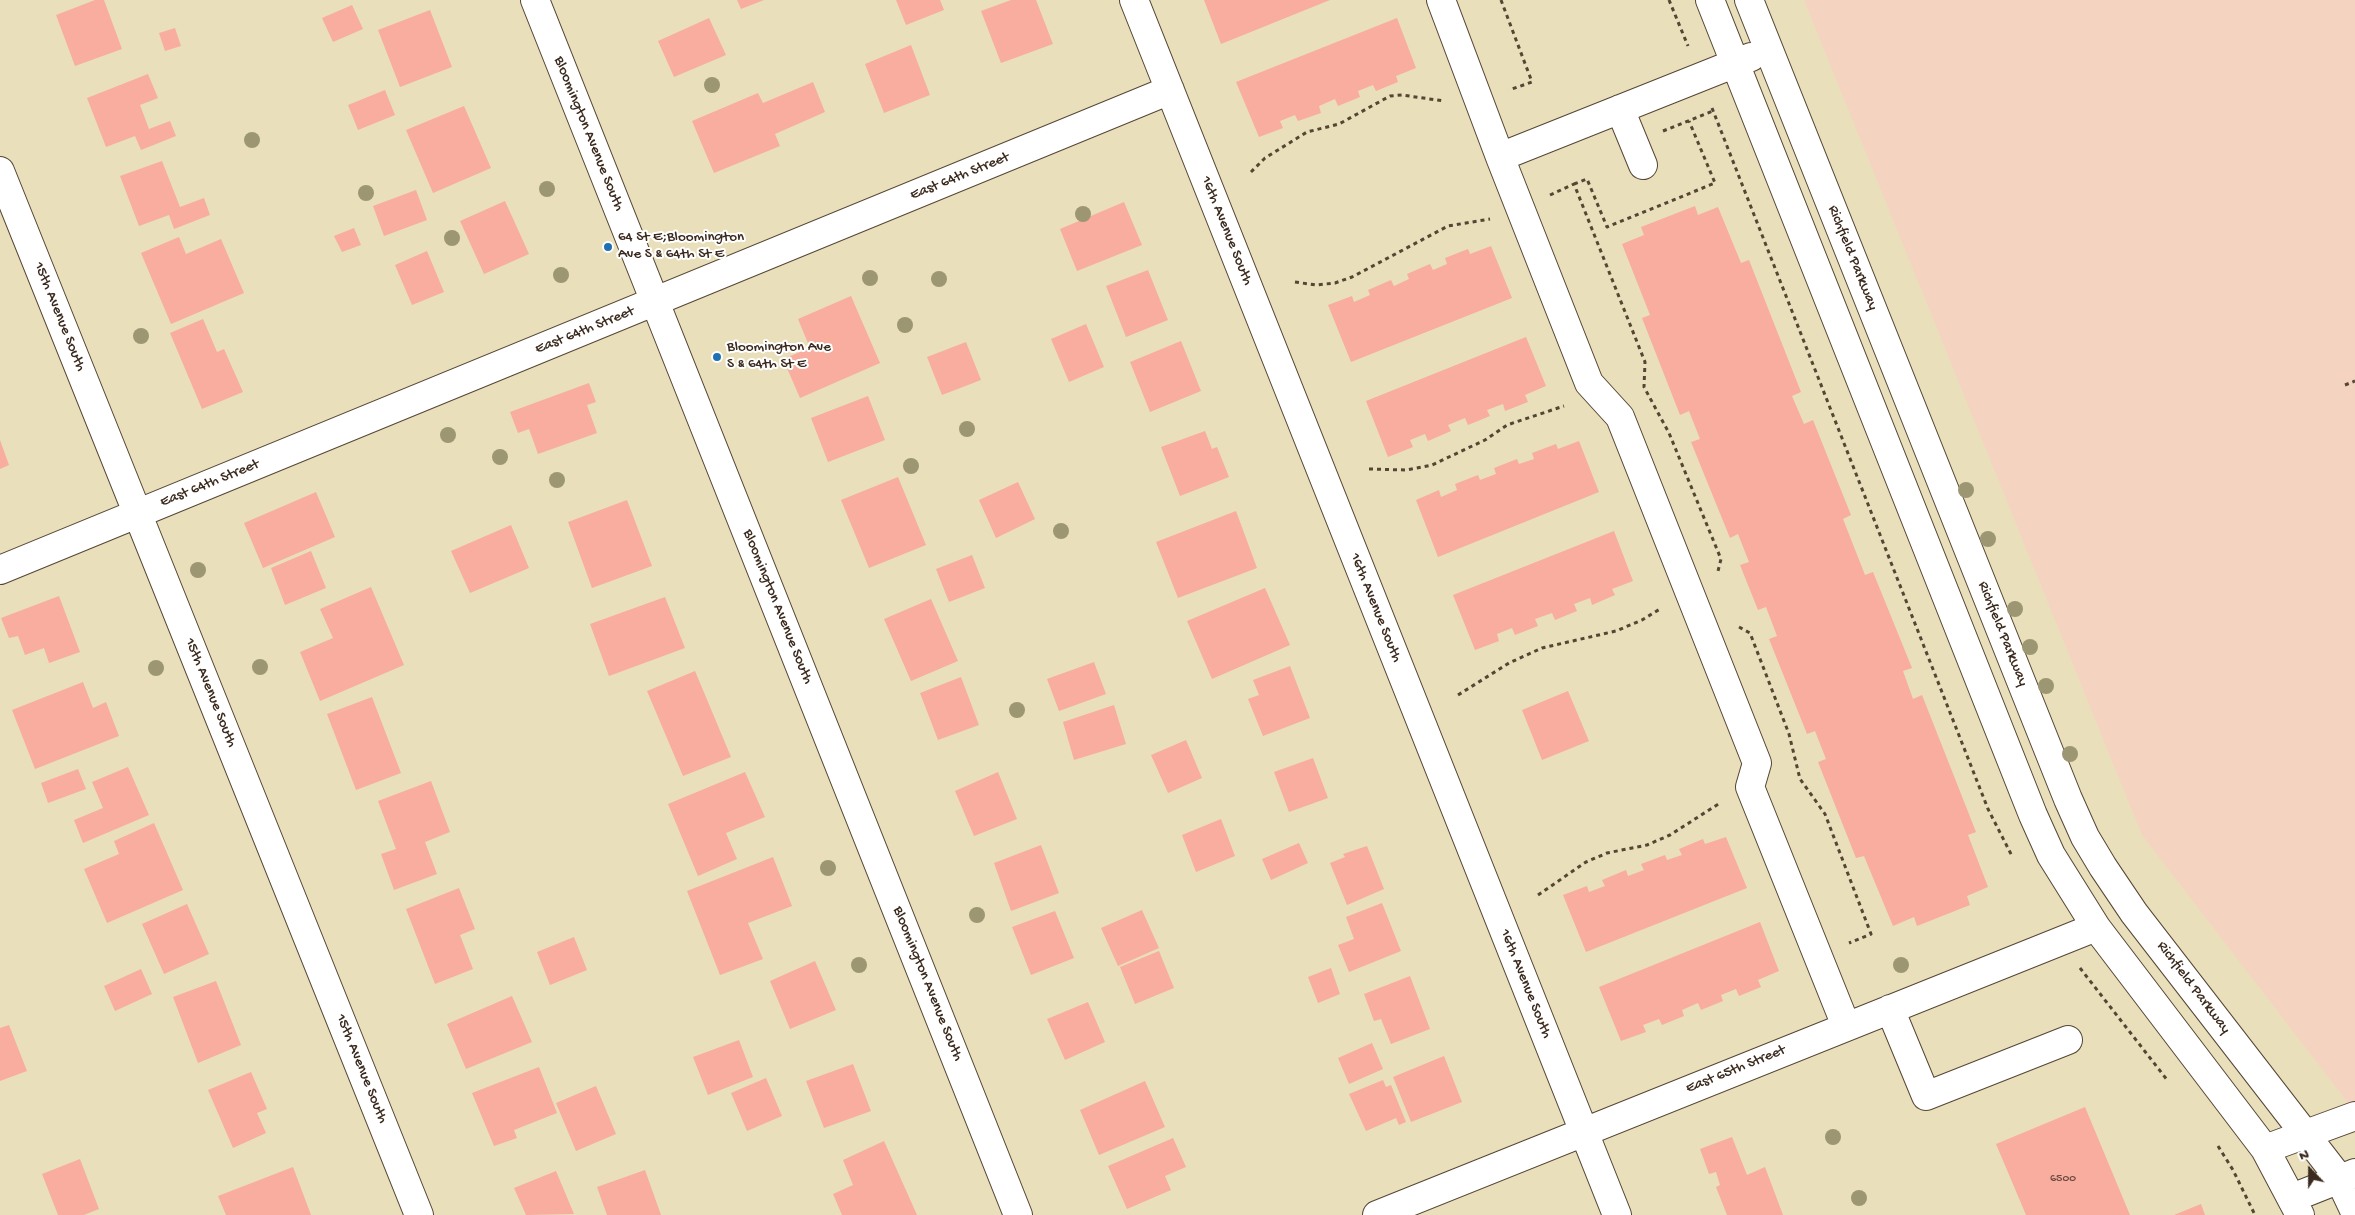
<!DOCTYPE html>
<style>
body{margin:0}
#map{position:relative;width:2355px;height:1215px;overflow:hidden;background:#e9dfba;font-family:"Gochi Hand",sans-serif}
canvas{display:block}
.north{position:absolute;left:2285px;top:1145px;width:50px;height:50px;-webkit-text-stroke:4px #fff;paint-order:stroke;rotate:338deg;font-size:14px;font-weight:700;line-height:20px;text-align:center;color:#3b2a1e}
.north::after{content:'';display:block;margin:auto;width:18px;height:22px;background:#3b2a1e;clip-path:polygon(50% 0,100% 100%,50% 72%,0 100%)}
</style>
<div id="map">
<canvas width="2355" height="1215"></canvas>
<div class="north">N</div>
</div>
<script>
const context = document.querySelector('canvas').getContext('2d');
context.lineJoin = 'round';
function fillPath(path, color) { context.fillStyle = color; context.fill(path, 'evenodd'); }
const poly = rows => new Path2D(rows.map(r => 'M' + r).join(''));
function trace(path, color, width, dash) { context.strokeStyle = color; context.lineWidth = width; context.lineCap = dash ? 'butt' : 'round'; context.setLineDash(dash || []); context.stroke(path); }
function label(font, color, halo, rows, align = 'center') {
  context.font = font + ' "Gochi Hand",sans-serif'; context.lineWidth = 4; context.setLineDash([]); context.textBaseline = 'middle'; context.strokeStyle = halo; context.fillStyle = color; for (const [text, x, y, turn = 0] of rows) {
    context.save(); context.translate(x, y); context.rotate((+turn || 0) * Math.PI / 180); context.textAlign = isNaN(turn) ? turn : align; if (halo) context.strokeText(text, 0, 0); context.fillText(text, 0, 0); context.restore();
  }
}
fillPath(poly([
 [1804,0,2355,0,2355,1112,2142,835]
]), '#f5d3c1');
fillPath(poly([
 [95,0,104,0,122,49,75,66,56,15],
 [737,0,764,0,741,9],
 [896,0,940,0,944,10,906,25],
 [1011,0,1036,0,1053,44,1001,63,981,11],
 [1204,0,1330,0,1221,44],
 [352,5,363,29,333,42,322,18],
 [430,10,452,67,400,87,378,30],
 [709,18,726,55,674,77,658,41],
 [1397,18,1416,68,1396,76,1398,82,1376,91,1373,85,1358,91,1360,97,1338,106,1335,99,1319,106,1321,113,1298,121,1295,115,1280,121,1283,128,1259,137,1236,82],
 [175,28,181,46,165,51,159,33],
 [911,45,930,95,884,113,865,64],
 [148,74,158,98,140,105,149,129,170,121,176,136,141,150,135,136,106,147,87,98],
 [813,82,825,112,775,134,780,146,714,173,692,121,758,93,763,103],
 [385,90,395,115,358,130,348,105],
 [464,106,491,168,433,193,406,130],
 [162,161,180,207,204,198,210,215,174,229,169,215,139,226,120,176],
 [416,190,427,220,384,236,373,206],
 [505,201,529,254,484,274,460,221],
 [1124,202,1142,245,1077,271,1060,229],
 [1695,206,1698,215,1718,207,1741,263,1749,260,1801,392,1792,396,1804,424,1813,420,1851,515,1843,519,1865,575,1873,572,1912,668,1903,671,1913,699,1922,695,1976,832,1968,835,1988,887,1967,896,1970,905,1917,926,1914,917,1893,926,1864,856,1856,858,1818,762,1826,759,1815,731,1807,734,1769,639,1777,636,1766,607,1758,610,1740,565,1749,562,1738,534,1730,538,1691,442,1700,439,1689,411,1680,415,1642,318,1650,315,1622,244,1644,235,1641,227],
 [354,228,361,245,342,252,334,236],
 [179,237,186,254,221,239,244,293,171,324,141,253],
 [1491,246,1512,298,1351,362,1328,305,1352,296,1354,302,1370,295,1368,290,1391,280,1394,286,1409,279,1407,274,1430,264,1433,270,1447,264,1445,258,1468,249,1470,254],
 [427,251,444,292,412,305,395,265],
 [1148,270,1168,320,1126,337,1106,286],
 [851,296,880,363,800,398,783,359,810,348,798,319],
 [203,319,217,352,224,349,243,392,202,409,170,333],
 [1086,324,1104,367,1069,382,1051,339],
 [1526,337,1546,386,1525,395,1528,402,1505,411,1503,404,1487,410,1490,416,1468,425,1465,418,1448,425,1451,431,1428,441,1425,434,1410,440,1413,447,1388,457,1366,401],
 [1181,341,1201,391,1150,412,1130,362],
 [966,342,981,380,942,395,927,357],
 [589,383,596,402,587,405,597,433,538,454,529,429,518,433,510,412],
 [868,396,885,440,828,462,811,418],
 [1205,431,1212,449,1217,447,1229,477,1180,496,1161,447],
 [0,440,9,465,0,469],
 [1579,441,1599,492,1438,557,1416,500,1439,490,1441,497,1457,490,1455,484,1478,475,1480,480,1496,474,1494,468,1517,459,1519,464,1534,459,1532,453,1556,444,1558,449],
 [898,477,926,545,869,568,841,500],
 [1018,482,1035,519,996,538,979,500],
 [316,492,335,537,263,568,244,523],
 [627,500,652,566,592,588,568,522],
 [1236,511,1257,568,1178,598,1156,542],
 [511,525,529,568,470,593,451,551],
 [1614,531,1633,581,1612,589,1615,595,1592,605,1590,598,1574,604,1577,611,1555,620,1552,613,1535,619,1538,626,1515,635,1512,628,1497,634,1499,641,1475,650,1453,595],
 [311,551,326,588,285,605,271,568],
 [972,555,985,588,949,602,936,569],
 [371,587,404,665,320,701,300,652,333,638,320,609],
 [1265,588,1290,645,1212,679,1187,621],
 [59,596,80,652,49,663,44,648,25,655,18,636,9,638,1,618],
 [665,597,685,648,609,676,590,624],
 [931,599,958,661,911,681,884,619],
 [1094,662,1106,694,1059,711,1047,679],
 [1290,666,1310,718,1263,736,1248,699,1259,695,1253,680],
 [695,671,731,757,683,776,647,691],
 [961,677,979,725,938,740,920,693],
 [83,682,93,708,106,702,119,736,35,769,12,710],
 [1568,691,1589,741,1542,760,1522,710],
 [372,697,401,773,356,790,327,714],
 [1114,705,1126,744,1074,760,1063,722],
 [1186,740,1202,778,1168,793,1151,755],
 [1313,758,1328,798,1289,812,1274,772],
 [128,767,149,815,83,843,74,820,103,808,92,782],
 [78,769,86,789,48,803,41,783],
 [745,772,765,817,726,833,737,859,698,876,668,804],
 [998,772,1017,819,974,836,955,791],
 [431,781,450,832,425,842,437,874,394,890,381,854,396,849,378,801],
 [1221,819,1235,856,1196,872,1182,835],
 [154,823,183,890,107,923,84,869,119,854,114,841],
 [1726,837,1747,888,1586,952,1563,895,1587,886,1589,892,1605,886,1602,880,1626,870,1628,876,1644,870,1641,864,1665,855,1667,860,1682,855,1679,849,1703,839,1705,844],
 [1299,843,1308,863,1271,880,1262,859],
 [1041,845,1059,893,1011,911,994,863],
 [1367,846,1384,889,1347,905,1330,863,1345,857,1343,854],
 [773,857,792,906,748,923,763,959,720,975,687,891],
 [459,888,475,929,460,935,473,969,435,984,406,909],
 [1382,903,1401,951,1349,972,1338,945,1354,939,1346,917],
 [187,904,209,954,164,974,142,924],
 [1142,910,1159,948,1118,966,1101,928],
 [1055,911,1074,958,1031,975,1012,927],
 [1760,922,1779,971,1758,980,1761,987,1739,996,1736,989,1721,995,1723,1001,1701,1010,1698,1003,1682,1010,1684,1016,1662,1025,1659,1019,1643,1025,1646,1032,1621,1041,1599,987],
 [574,937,587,970,550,985,537,952],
 [1159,951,1174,988,1135,1004,1120,967],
 [815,961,836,1010,790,1029,770,981],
 [1331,968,1340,994,1318,1003,1308,977],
 [141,969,152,994,115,1011,104,986],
 [1410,976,1430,1029,1391,1044,1381,1019,1374,1021,1364,994],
 [216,981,241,1045,198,1063,173,997],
 [512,996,532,1042,466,1069,447,1024],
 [1088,1002,1105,1042,1065,1060,1047,1019],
 [9,1025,27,1071,0,1081,0,1028],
 [739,1040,753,1077,708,1095,693,1057],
 [1372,1043,1383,1069,1349,1084,1338,1058],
 [1444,1056,1462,1102,1411,1122,1393,1077],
 [853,1064,871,1111,824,1128,806,1081],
 [539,1067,557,1113,514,1130,517,1138,494,1146,472,1093],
 [251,1072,267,1109,257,1113,266,1133,233,1148,208,1090],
 [766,1078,782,1116,747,1131,731,1093],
 [1383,1080,1386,1087,1391,1085,1406,1122,1399,1125,1396,1118,1366,1131,1349,1094],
 [1145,1081,1165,1127,1099,1155,1080,1110],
 [596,1086,616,1134,576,1151,556,1103],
 [2085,1107,2130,1215,2026,1215,1996,1144],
 [1732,1137,1747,1175,1765,1167,1783,1215,1727,1215,1716,1187,1720,1185,1716,1172,1709,1174,1700,1149],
 [1173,1138,1186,1167,1165,1176,1171,1190,1127,1209,1108,1166],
 [884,1141,917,1215,842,1215,833,1194,853,1185,843,1160],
 [80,1159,99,1209,84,1215,58,1215,42,1174],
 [293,1167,311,1215,226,1215,218,1196],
 [645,1170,661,1215,607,1215,597,1187],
 [556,1171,574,1214,526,1215,514,1188],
 [2201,1204,2205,1215,2174,1215]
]), '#f8ad9f');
const minor = poly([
 [535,0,1018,1215],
 [1134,0,1617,1215],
 [1441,0,1500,157],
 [1710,0,2033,815,2051,855,2096,927,2265,1149,2300,1215],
 [1749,0,2068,799,2085,837,2103,867,2134,913,2339,1178,2355,1212],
 [1751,57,1500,157,1589,383,1620,417,1757,763,1750,787,1846,1026],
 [1620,109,1643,165],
 [0,171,419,1215],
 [0,570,1170,90],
 [1890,1009,1926,1096,2068,1040],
 [2265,1149,2355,1116],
 [2292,1198,2355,1173],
 [1377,1215,2096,927]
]);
trace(minor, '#554535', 30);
trace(poly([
 [1501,0,1532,82,1509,90],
 [1669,0,1688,46],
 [1712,108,1988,809,2012,856],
 [1663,131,1713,111],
 [1251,172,1265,158,1307,132,1339,124,1390,96,1402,95,1444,101],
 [1574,184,1587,179,1607,227,1715,183,1689,121],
 [1550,195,1574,184,1645,362,1644,387,1669,433,1721,559,1718,571],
 [1295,282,1316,285,1335,283,1352,277,1448,226,1490,219],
 [2345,385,2355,381],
 [1369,469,1406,470,1432,465,1485,440,1507,425,1564,406],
 [1739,627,1750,633,1789,734,1800,779,1825,814,1871,934,1849,943],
 [1458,695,1509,663,1542,648,1616,631,1642,620,1660,609],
 [1538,895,1586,862,1607,853,1647,845,1670,835,1720,803],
 [2080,968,2168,1081],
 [2218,1146,2233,1170,2255,1215]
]), '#554535', 3, [4, 4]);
trace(minor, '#fff', 28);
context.fillStyle = '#9d9672';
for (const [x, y] of [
 [712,85],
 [252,140],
 [547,189],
 [366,193],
 [1083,214],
 [452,238],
 [561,275],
 [870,278],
 [939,279],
 [905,325],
 [141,336],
 [967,429],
 [448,435],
 [500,457],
 [911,466],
 [557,480],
 [1966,490],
 [1061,531],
 [1988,539],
 [198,570],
 [2015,609],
 [2030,647],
 [260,667],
 [156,668],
 [2046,686],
 [1017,710],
 [2070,754],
 [828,868],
 [977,915],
 [859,965],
 [1901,965],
 [1833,1137],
 [1859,1198]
]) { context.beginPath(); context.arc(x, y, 8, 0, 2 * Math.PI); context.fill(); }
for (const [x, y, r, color] of [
 [608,247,5,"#1f6fb2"],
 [717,357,5,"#1f6fb2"]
]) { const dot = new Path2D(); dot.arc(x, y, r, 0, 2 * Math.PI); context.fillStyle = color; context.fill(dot); trace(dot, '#fff', 2); }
label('12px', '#6a4b3e', null, [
 ["6500",2063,1179]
]);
label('15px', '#3b2a1e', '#fff', [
 ["Bloomington Avenue South",588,134,68],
 ["East 64th Street",960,177,-22],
 ["16th Avenue South",1226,231,68],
 ["Richfield Parkway",1852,258,68],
 ["15th Avenue South",59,317,68],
 ["East 64th Street",585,331,-22],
 ["East 64th Street",210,484,-22],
 ["Bloomington Avenue South",777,607,68],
 ["16th Avenue South",1375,608,68],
 ["Richfield Parkway",2002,634,68],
 ["15th Avenue South",210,693,68],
 ["Bloomington Avenue South",927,984,68],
 ["16th Avenue South",1525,984,68],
 ["Richfield Parkway",2193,988,53],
 ["15th Avenue South",361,1069,68],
 ["East 65th Street",1736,1070,-22]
]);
label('15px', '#3b2a1e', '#fff', [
 ["64 St E;Bloomington",618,238],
 ["Ave S & 64th St E",618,255],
 ["Bloomington Ave",727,348],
 ["S & 64th St E",727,365]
], 'left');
</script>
